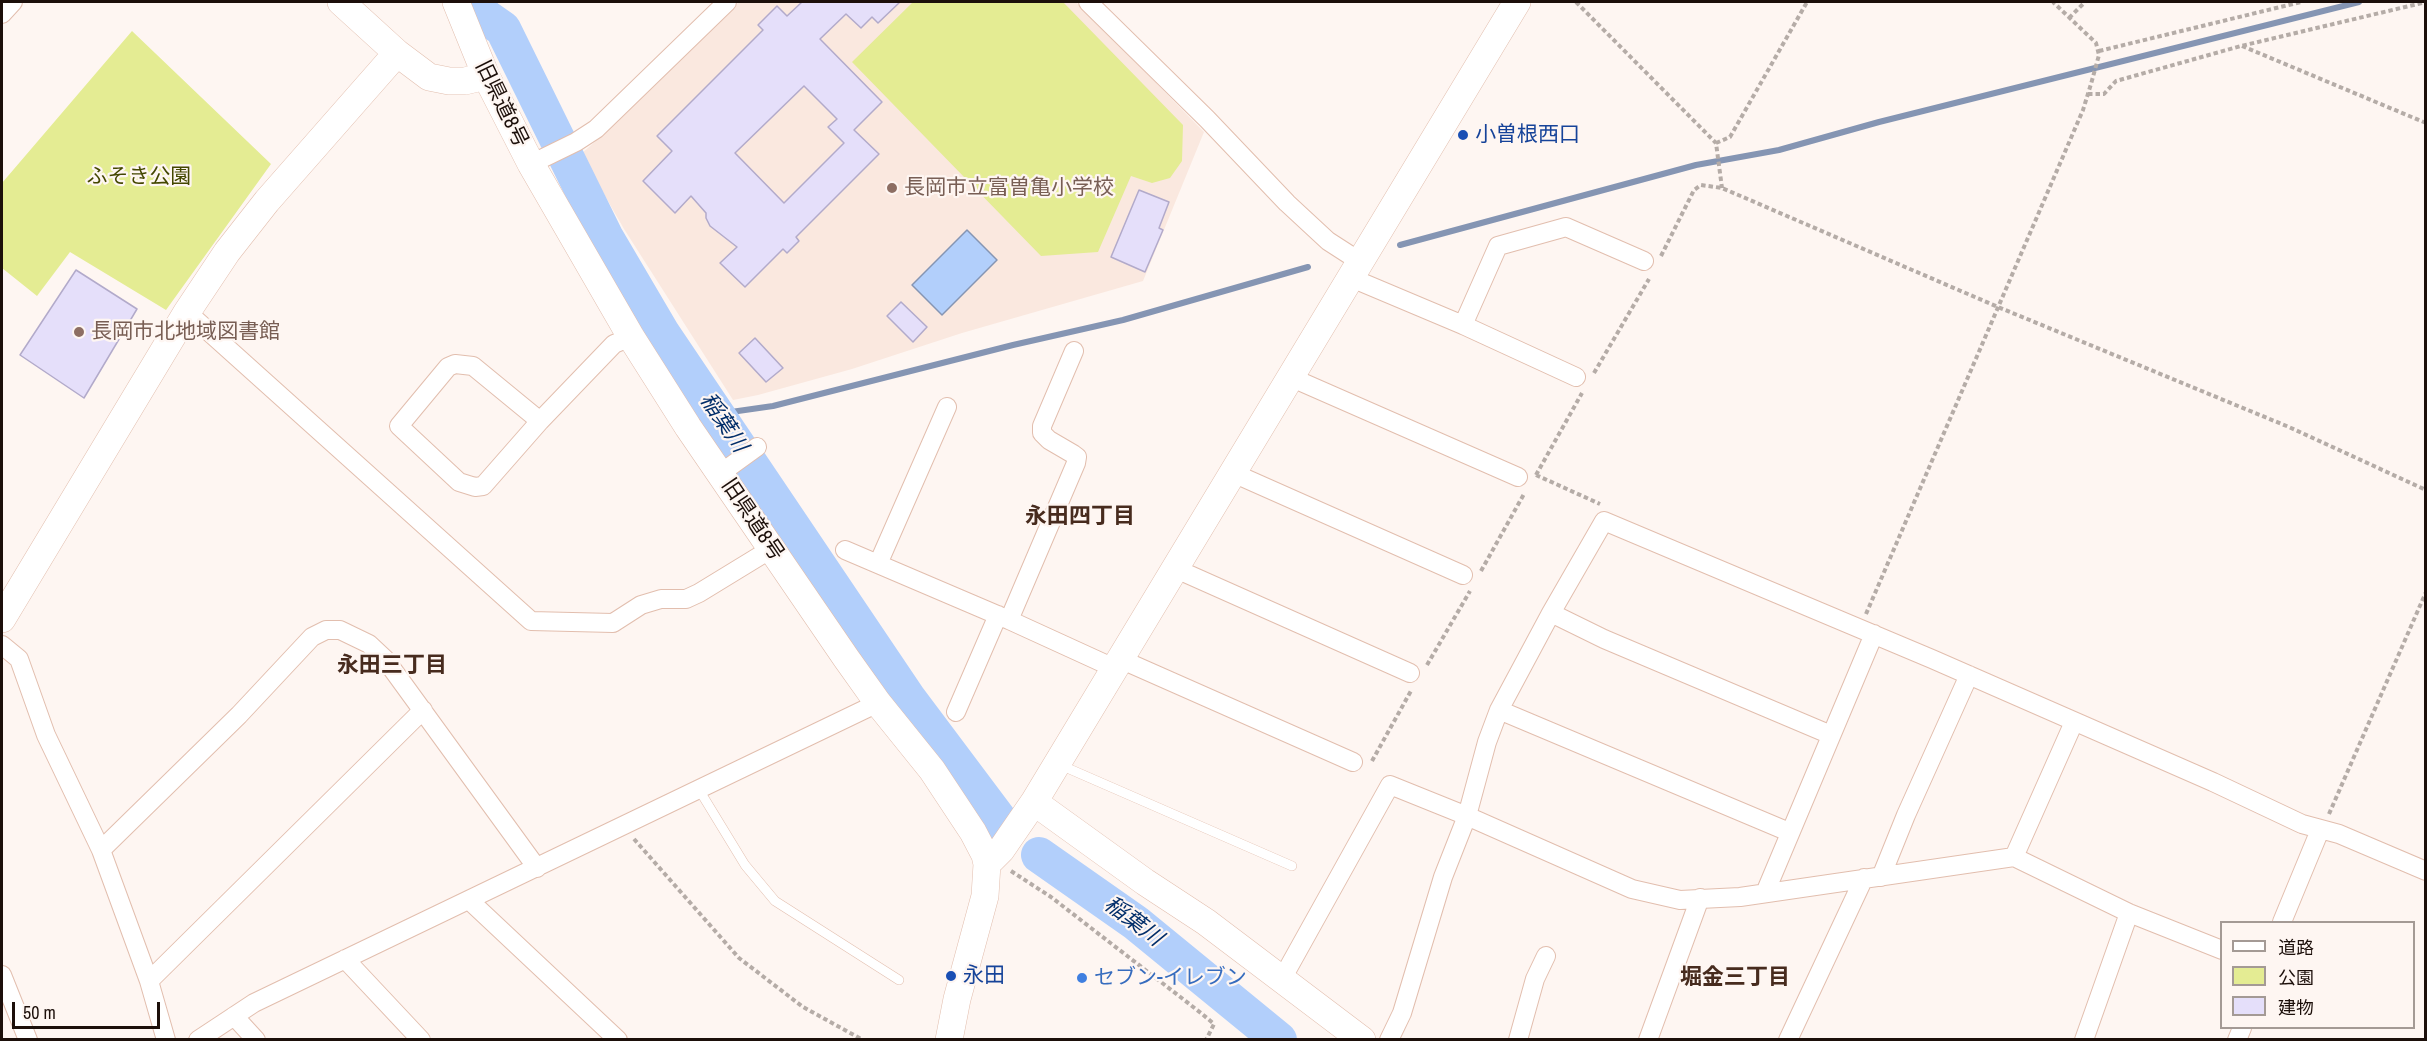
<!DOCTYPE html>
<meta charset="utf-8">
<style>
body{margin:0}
#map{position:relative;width:2427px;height:1041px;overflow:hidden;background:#fef6f2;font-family:"Archivo Narrow","Noto Sans JP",sans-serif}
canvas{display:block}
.frame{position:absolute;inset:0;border:3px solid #1c0f0a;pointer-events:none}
.legend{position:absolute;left:2220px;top:921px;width:195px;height:108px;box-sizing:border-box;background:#fef6f2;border:2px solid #a49a95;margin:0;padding:8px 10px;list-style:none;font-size:18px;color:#1c0f0a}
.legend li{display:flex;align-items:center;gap:12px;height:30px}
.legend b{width:30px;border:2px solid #a49a95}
.scale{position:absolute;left:12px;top:1002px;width:148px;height:27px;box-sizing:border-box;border:3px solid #1c0f0a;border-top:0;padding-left:8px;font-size:18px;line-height:21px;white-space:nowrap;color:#1c0f0a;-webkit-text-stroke:4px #fef6f2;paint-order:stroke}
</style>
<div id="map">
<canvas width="2427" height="1041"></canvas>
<div class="frame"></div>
<ul class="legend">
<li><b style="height:8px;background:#fff"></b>道路</li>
<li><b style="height:16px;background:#e4ec93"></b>公園</li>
<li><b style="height:16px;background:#e5dffa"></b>建物</li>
</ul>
<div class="scale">50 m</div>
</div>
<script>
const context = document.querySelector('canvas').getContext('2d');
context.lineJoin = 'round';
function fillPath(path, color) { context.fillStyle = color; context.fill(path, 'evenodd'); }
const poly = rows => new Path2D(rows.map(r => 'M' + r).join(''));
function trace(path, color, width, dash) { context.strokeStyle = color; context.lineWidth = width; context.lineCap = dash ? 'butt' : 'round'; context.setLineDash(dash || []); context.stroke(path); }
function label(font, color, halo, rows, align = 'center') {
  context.font = font + ' "Archivo Narrow","Noto Sans JP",sans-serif'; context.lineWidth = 4.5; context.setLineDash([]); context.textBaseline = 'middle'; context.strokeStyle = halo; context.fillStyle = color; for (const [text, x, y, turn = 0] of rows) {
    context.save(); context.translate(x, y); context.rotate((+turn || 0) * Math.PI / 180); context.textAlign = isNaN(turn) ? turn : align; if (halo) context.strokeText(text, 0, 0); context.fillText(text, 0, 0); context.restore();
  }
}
fillPath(poly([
 [739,2,1076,2,1204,132,1143,281,962,333,852,369,758,395,733,400,624,229,581,154,606,132]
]), '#fae8df');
fillPath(poly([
 [913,2,1063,2,1183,125,1182,161,1170,178,1152,183,1131,176,1098,252,1041,256,852,62],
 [132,31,271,164,166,310,70,252,37,296,2,268,2,183]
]), '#e4ec93');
const water = poly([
 [967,230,997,260,942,315,912,285,967,230]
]);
fillPath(water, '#b2cffb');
trace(water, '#8595b3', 1.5);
trace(poly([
 [1400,245,1696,165,1779,150,1879,122,2359,2],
 [717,414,773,406,1013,345,1123,320,1308,267]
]), '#8595b3', 6);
trace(poly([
 [478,2,483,15,503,29,605,236,662,333,908,698,1004,826],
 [1039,855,1136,923,1279,1040]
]), '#b2cffb', 36);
const building = poly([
 [802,2,900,2,878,23,872,17,861,28,846,14,820,39,882,102,854,130,879,154,796,237,799,241,787,253,783,249,745,287,720,263,737,247,710,226,706,218,706,213,691,196,675,213,643,181,672,151,657,136,763,30,758,25,777,6,787,16,802,2],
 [804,86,837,119,828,127,844,143,784,203,735,153,804,86],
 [1139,190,1169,202,1159,228,1163,230,1145,272,1111,257,1139,190],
 [76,270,137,309,84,398,20,355,76,270],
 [901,302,927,327,913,342,887,316,901,302],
 [755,338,783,368,766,382,739,353,755,338]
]);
fillPath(building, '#e5dffa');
trace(building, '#b2aaca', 1.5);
const lane = poly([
 [1058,764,1292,866],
 [698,788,745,865,775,901,899,980]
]);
const street = poly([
 [1088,2,1207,119,1287,203,1328,241,1359,261],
 [2,14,13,2],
 [531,164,576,142,596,129,727,2],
 [1349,277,1463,325,1576,377],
 [187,312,531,621,613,623,641,605,661,599,686,599,699,593,771,549],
 [1463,325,1498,246,1566,227,1644,261],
 [1290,377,1518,477],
 [540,421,473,366,455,364,448,367,399,426,459,482,475,487,483,486,540,421,614,344,631,337],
 [721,473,757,447],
 [1233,473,1463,575],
 [845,550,1009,620,1114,668],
 [878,564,947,407],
 [1174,568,1410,673],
 [1551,613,1604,639,1831,735],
 [1009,620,1076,463,1077,457,1073,454,1049,440,1042,433,1042,426,1074,351],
 [2,645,19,659,46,735,101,850,149,981,166,1040],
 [1120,659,1353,762],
 [1499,710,1789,832],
 [956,712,998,615],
 [101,850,239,715,312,637,326,630,340,630,369,644,385,659,537,868],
 [2014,857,2074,722],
 [1881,877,1906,815,1969,675],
 [1765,893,1874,634],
 [470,901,618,1040],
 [2282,922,2320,830],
 [345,959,421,1040],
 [2,975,28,1040],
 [1282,979,1390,785,1467,816,1632,889,1680,900,1740,897,2014,857,2129,913,2222,950],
 [149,981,423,710],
 [234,1016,256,1040],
 [198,1040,254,1003,878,703],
 [1389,1040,1402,1013,1443,877,1467,816,1487,742,1499,710,1551,613,1604,521,1932,659,2213,782,2302,824,2339,834,2426,871],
 [1518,1040,1535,979,1546,956],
 [1648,1040,1700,898],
 [1788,1040,1864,878],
 [2084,1040,2129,913],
 [2237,1040,2242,1028]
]);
const secondary = poly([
 [341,2,397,53,429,77,449,81,465,81,486,76],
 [456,2,486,76,531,164,631,337,688,427,846,658,878,703,932,770,973,832,985,855,987,864,985,896,957,999,949,1040],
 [2,619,187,312,227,252,267,201,397,53],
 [1034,802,1145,882,1206,922,1362,1040],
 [987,864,1001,850,1034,802,1517,2]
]);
trace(lane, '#e2beae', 10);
trace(street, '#e2beae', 20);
trace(secondary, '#e2beae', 28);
trace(poly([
 [1576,2,1716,143,1722,188],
 [2069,18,2085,2],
 [2242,46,2426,123],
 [2099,51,2301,2],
 [2088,94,2104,94,2116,81,2241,46,2426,2],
 [1716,143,1730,137,1807,2],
 [1661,256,1694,190,1701,185,1722,188,1998,307,2289,427,2426,490],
 [1594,373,1649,279],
 [1536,475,1582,393],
 [1536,475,1600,504],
 [1481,571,1524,494],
 [1866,614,2083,110,2091,84,2099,55,2096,43,2053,2],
 [1427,665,1470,591],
 [1372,761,1412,689],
 [2329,814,2426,592],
 [634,839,739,958,803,1007,863,1040],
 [1011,871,1051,897,1201,1013,1214,1024,1206,1040]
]), '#b5aca7', 4, [4.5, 3]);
trace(lane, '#fff', 9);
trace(street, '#fff', 18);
trace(secondary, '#fff', 27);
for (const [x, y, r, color] of [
 [1463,135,6,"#1a4fb4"],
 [892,188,6,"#8d6e63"],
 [79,332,6,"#8d6e63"],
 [951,976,6,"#1a4fb4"],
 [1082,978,6,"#3f7fe0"]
]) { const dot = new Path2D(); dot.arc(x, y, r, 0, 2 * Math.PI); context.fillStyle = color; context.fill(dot); trace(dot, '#fef6f2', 2); }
label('21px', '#1c0f0a', '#fef6f2', [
 ["旧県道8号",501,104,64],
 ["旧県道8号",752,520,56]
]);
label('21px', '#164399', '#fef6f2', [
 ["小曽根西口",1475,135],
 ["永田",963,976]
], 'left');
label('21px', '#444700', '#fef6f2', [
 ["ふそき公園",139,177]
]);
label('21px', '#785e54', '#fef6f2', [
 ["長岡市立富曽亀小学校",904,188],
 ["長岡市北地域図書館",91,332]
], 'left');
label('21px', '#366cbe', '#fef6f2', [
 ["セブン-イレブン",1094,978]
], 'left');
label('italic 22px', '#022e6a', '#fef6f2', [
 ["稲葉川",723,423,56],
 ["稲葉川",1133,922,37]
]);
label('bold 22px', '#472b1e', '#fef6f2', [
 ["永田四丁目",1080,517],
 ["永田三丁目",392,666],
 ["堀金三丁目",1735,978]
]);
</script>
